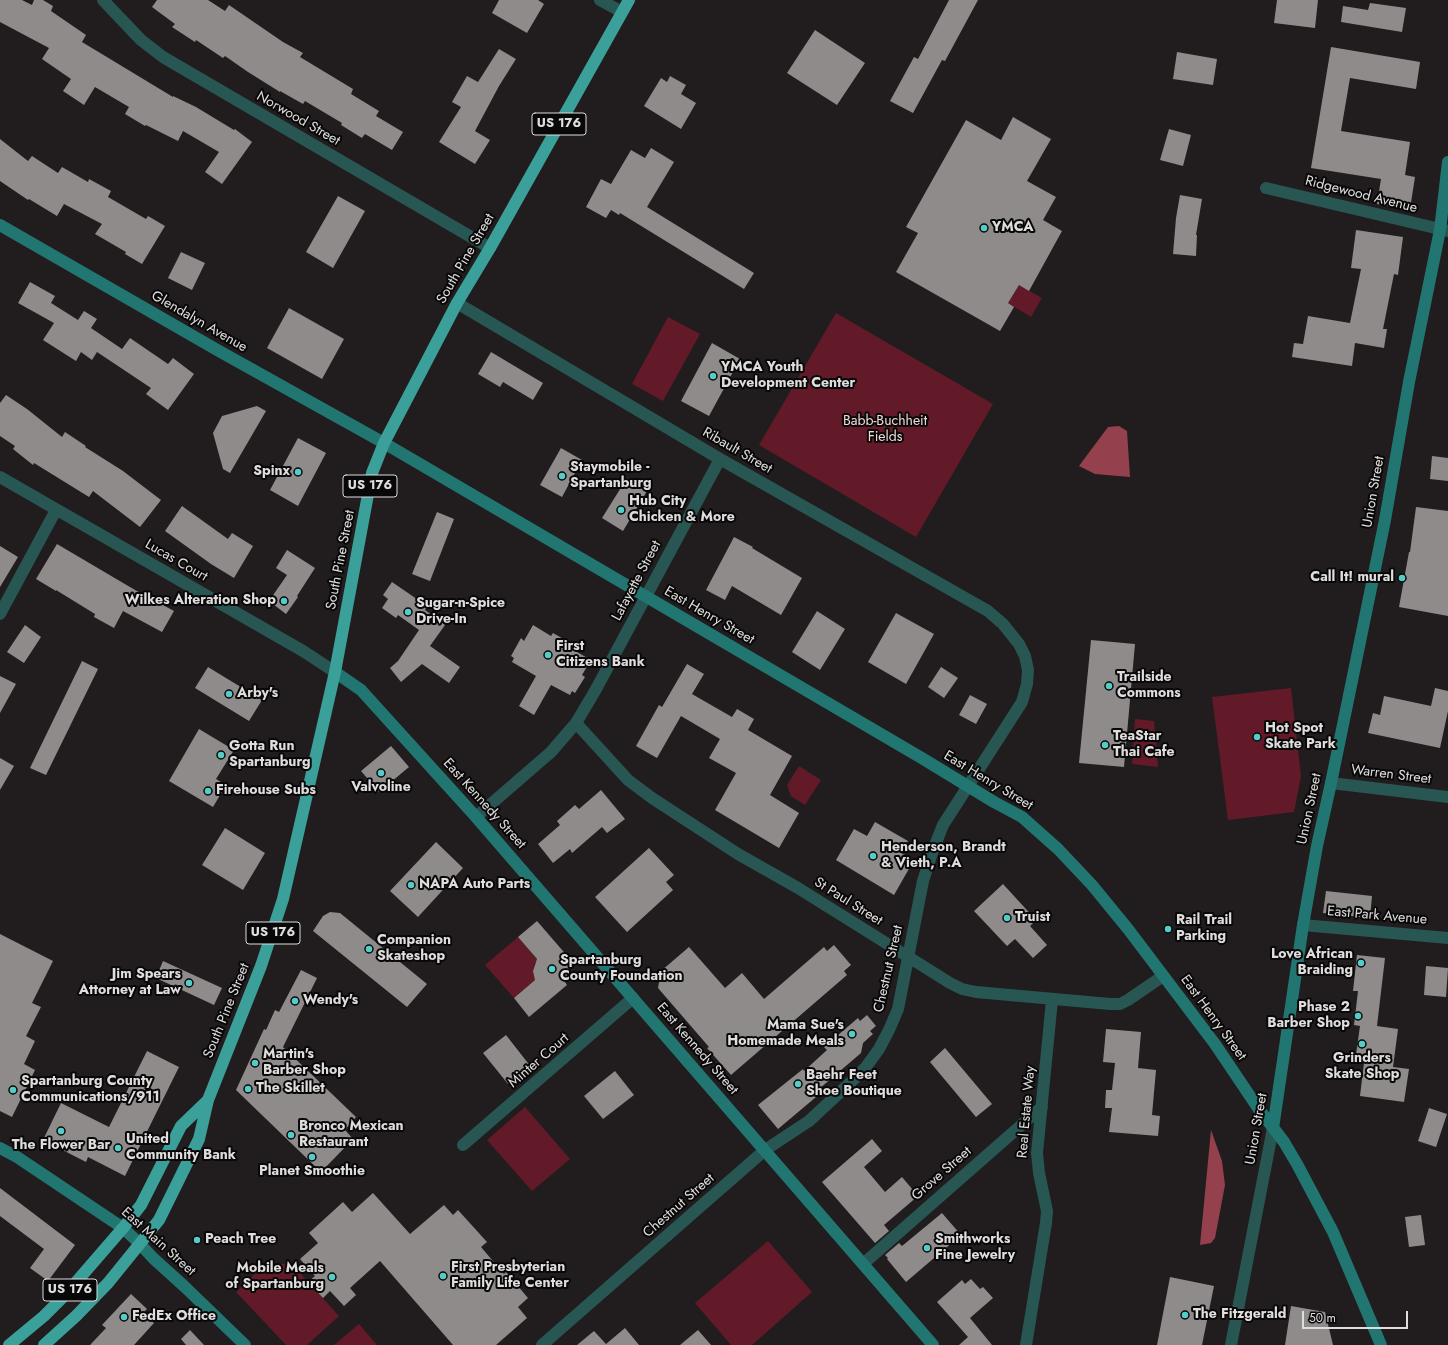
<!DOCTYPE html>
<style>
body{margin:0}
#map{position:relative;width:1448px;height:1345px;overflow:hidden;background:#211d1e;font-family:Jost,sans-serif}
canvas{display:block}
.scale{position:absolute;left:1302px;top:1311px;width:106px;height:18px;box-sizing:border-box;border:2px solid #e0dddd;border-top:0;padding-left:5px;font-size:12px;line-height:14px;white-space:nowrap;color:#e0dddd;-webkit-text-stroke:3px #090808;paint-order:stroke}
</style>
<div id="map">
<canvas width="1448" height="1345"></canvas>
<div class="scale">50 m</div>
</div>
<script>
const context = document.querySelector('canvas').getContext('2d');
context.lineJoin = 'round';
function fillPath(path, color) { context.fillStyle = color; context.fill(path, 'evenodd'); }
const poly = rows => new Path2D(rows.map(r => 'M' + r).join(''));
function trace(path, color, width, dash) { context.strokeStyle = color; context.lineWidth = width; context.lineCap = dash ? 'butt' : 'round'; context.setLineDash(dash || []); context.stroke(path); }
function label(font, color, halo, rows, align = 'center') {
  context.font = font + ' Jost,sans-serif'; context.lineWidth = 4; context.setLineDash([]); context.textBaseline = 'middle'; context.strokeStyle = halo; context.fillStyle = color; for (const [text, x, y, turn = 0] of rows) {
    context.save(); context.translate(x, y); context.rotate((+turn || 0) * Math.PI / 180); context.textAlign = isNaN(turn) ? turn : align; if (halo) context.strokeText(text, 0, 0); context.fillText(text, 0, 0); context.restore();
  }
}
fillPath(poly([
 [1019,285,1042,298,1031,317,1008,303],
 [836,313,993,404,916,537,759,445],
 [668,317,700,334,663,401,632,384],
 [1291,688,1301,776,1294,812,1228,820,1212,697],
 [1135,719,1154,721,1158,767,1132,764],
 [799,766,821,780,805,805,791,796,787,785],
 [518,937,538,961,535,963,533,971,537,978,514,998,485,965],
 [525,1107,570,1159,532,1191,487,1140],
 [768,1241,812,1292,752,1345,731,1345,695,1303],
 [291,1263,339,1316,307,1345,286,1345,236,1292,263,1266],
 [359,1324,377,1345,334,1345]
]), '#621a28');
fillPath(poly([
 [1119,426,1127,431,1130,477,1095,474,1079,466,1108,427],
 [1211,1130,1222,1161,1225,1185,1215,1238,1211,1243,1200,1245]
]), '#95404d');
fillPath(poly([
 [0,0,22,0,32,5,34,0,43,0,53,6,51,11,86,35,82,42,173,97,173,96,196,107,234,130,235,129,252,142,222,184,205,172,219,152,183,131,178,141,146,125,145,126,125,114,129,107,95,87,84,105,63,91,71,79,42,59,49,48,0,22],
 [157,0,208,0,225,11,229,5,283,42,303,53,300,57,353,89,351,94,379,111,376,116,403,132,392,150,365,134,362,138,341,125,342,123,305,101,303,104,280,91,280,92,248,72,225,56,223,58,196,40,195,42,172,27,175,24,152,7],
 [499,0,538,0,544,4,527,33,492,13],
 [949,0,978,0,945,61,942,60,913,113,890,101,914,57,918,59],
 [1277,0,1318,0,1315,28,1274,23],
 [1370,3,1406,8,1402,32,1341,22,1343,6,1368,10],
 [815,30,865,63,837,105,787,73],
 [1331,47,1420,62,1416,89,1350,78,1341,131,1410,142,1405,175,1415,177,1410,209,1377,204,1381,179,1311,168],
 [499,49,516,59,499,86,475,131,490,140,475,164,439,142,461,107,452,102,467,76,478,82],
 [1177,52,1217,59,1213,85,1173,79],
 [670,76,686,85,681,94,696,103,681,129,644,106,661,78,667,82],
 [1013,117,1051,139,1027,181,1056,197,1043,220,1062,231,1029,291,1019,285,1008,303,1014,307,1000,331,896,272,918,233,906,227,966,120,1001,140],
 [1169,129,1191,135,1183,166,1160,160],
 [0,139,28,161,32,156,58,173,62,167,88,182,89,179,111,191,108,197,146,219,148,216,165,226,142,264,125,254,126,252,95,234,102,224,64,204,57,216,29,199,28,200,0,181],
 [651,148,674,162,647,207,754,273,744,289,620,213,619,215,611,210,606,218,586,207,601,179,611,184,631,150,645,158],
 [1180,195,1202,199,1196,235,1197,235,1196,256,1173,254,1176,218],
 [338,196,365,211,333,268,306,252],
 [1356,230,1403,237,1398,275,1394,274,1383,329,1387,329,1384,348,1355,343,1352,366,1292,357,1294,343,1303,344,1308,316,1350,323,1361,269,1351,268],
 [181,252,205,263,192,290,168,278],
 [30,282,55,296,51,303,78,320,84,311,97,319,91,328,122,349,130,338,168,364,173,358,194,374,168,410,146,394,151,388,97,352,92,360,81,352,76,361,43,340,54,323,18,303],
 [289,308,344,339,322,379,267,348],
 [712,343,740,359,709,416,681,401],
 [491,352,543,383,533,400,503,382,500,387,478,374],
 [6,395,27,409,62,437,65,432,86,446,85,447,123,471,161,500,140,527,93,491,89,497,34,463,33,465,13,449,15,446,0,436,0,403],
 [257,406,266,411,230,473,223,469,213,433,222,416],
 [298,438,326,453,298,506,270,490],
 [561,448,582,460,562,497,540,485],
 [1432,456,1448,458,1448,481,1430,479],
 [627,478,647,491,623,531,602,518],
 [182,506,228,539,232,533,253,546,234,578,211,564,165,531],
 [1416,507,1448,511,1448,616,1399,607,1409,552,1410,552],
 [437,512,454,519,430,581,412,574],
 [734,537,753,547,752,548,802,578,781,615,732,586,725,600,706,590],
 [57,544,135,590,174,611,162,632,123,611,114,628,94,617,95,614,56,590,56,591,36,579],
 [0,546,18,557,0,587],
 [287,550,315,568,297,596,298,597,286,614,269,601,287,575,276,568],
 [392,582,427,606,425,610,445,625,430,646,460,667,449,683,422,664,401,682,390,668,398,661,419,630,398,615,396,618,382,608,388,599,383,595],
 [817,611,845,629,820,670,792,652],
 [896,613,934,634,906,684,868,662],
 [25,625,41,637,24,663,7,652],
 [533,625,551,636,553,633,572,644,570,648,591,660,582,675,585,677,575,693,572,691,570,695,551,685,534,715,519,706,536,676,512,662,514,658,511,656,521,638,524,641],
 [1091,640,1135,644,1124,767,1079,763],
 [82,661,98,669,46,775,30,768],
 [687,664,704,674,692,694,732,717,737,709,754,719,748,730,792,756,770,795,799,813,779,848,715,810,736,773,709,758,720,739,681,716,657,758,636,746,659,705,662,707],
 [208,667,262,700,249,721,195,688],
 [941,667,958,678,944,698,928,687],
 [0,676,16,684,0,713],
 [1435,688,1448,691,1448,711,1440,748,1368,733,1373,713,1380,715,1384,696,1431,706],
 [970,695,987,704,976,724,959,715],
 [199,729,234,750,216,779,226,785,213,807,169,781],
 [391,746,409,767,379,792,361,771],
 [0,758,14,766,0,790],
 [601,790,625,819,607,833,602,827,572,853,570,849,553,863,538,844,560,825,557,821,575,805,579,809],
 [875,822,908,841,901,853,914,860,894,895,836,860,854,829,867,836],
 [225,828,265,853,243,890,202,865],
 [436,842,463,868,418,917,390,891],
 [649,848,674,875,666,882,673,890,627,932,595,897],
 [1003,884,1036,920,1030,926,1047,945,1033,958,1015,939,1007,946,974,911],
 [1326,891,1372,896,1370,918,1323,913],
 [330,912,340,913,427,984,407,1007,313,931,323,916],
 [537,921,569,958,567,960,570,972,565,982,567,985,529,1017,514,998,535,980,533,971,537,959,518,937],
 [0,934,53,961,32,1003,41,1007,26,1036,35,1041,24,1064,35,1070,12,1117,0,1111],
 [834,945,851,965,844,971,847,975,731,1075,707,1048,709,1047,658,988,661,971,689,947,725,988,742,973,764,999,824,947,827,951],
 [1357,955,1385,958,1377,1026,1398,1029,1393,1067,1409,1069,1404,1102,1360,1096,1364,1063,1355,1062,1360,1026,1354,1025,1358,991,1353,991],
 [163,961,222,988,214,1005,156,978],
 [1426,966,1448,968,1446,997,1424,995],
 [301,970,317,978,283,1047,356,1117,345,1130,353,1139,321,1172,236,1090,264,1029,266,1030,275,1010,279,1012],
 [867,1015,876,1026,870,1031,873,1034,863,1043,861,1053,819,1089,822,1092,778,1129,758,1105,803,1069,804,1071,827,1050,824,1047,858,1018,860,1021],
 [1106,1029,1141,1032,1138,1068,1156,1070,1152,1115,1160,1116,1158,1136,1109,1132,1112,1108,1105,1108,1106,1090,1112,1090,1115,1063,1103,1062],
 [506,1035,531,1067,508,1084,483,1053],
 [945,1048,992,1104,976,1117,930,1062],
 [147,1051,179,1067,125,1176,88,1157,86,1162,43,1140,61,1103,109,1127],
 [615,1071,634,1095,603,1119,584,1096],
 [1429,1108,1447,1114,1436,1147,1418,1141],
 [872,1139,882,1151,864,1167,885,1192,902,1177,918,1196,884,1225,889,1231,875,1243,822,1182],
 [0,1188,75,1245,48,1281,30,1268,44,1249,0,1216],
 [373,1193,410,1234,444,1205,453,1215,458,1210,487,1242,481,1247,504,1274,506,1272,528,1298,518,1307,527,1318,496,1345,453,1345,380,1261,350,1288,356,1295,344,1306,330,1291,323,1298,308,1282,315,1276,300,1259,318,1243,309,1233,343,1202,352,1212],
 [942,1213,961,1235,906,1282,887,1259,888,1258,885,1255,899,1243,902,1246],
 [1421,1215,1425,1245,1409,1247,1405,1217],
 [1170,1277,1214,1286,1202,1345,1157,1345],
 [971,1279,980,1289,983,1287,993,1298,970,1318,992,1345,959,1345,968,1337,937,1302,962,1280,965,1284],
 [131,1294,147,1309,143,1313,154,1323,134,1345,90,1345,106,1328,102,1325],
 [1291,1306,1325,1312,1333,1345,1285,1345],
 [625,1328,639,1345,577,1345,594,1331,606,1344],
 [190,1330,204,1345,186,1345,181,1339],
 [698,1330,711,1345,680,1345]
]), '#8f8b8b');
trace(poly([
 [103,0,141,40,163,57,490,248],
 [600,0,622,12],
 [1266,188,1448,231],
 [457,303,720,459,988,611,1003,624,1019,644,1025,656,1028,670,1027,684,1022,702,943,825,932,853,923,881,898,1009,889,1030,879,1049,866,1067,850,1083,809,1121,765,1150,542,1345],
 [0,477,303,651,335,672],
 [0,614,56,510],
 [576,723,628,780,652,798,738,854,798,888,950,983,962,989,976,992,1110,1004,1120,1004,1128,1000,1163,976],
 [1331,783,1448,797],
 [476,817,551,752,576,723,595,691,720,459],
 [1303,925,1448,938],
 [463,1145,633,998],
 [863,1264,1042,1107],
 [1026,1345,1046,1223,1047,1211,1039,1173,1037,1153,1052,1000],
 [1231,1345,1273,1128]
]), '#275653', 12);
trace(poly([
 [0,225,219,351,384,443,920,757,994,802,1022,817,1058,849,1092,885,1128,929,1215,1044,1258,1108,1284,1142,1297,1164,1333,1232,1381,1345],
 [335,672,361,690,476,817,933,1345],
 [1273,1128,1303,925,1317,846,1331,783,1385,520,1409,382,1440,230,1448,162],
 [0,1148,17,1157,123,1228,140,1244,153,1258,185,1287,245,1345]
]), '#227671', 12);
trace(poly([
 [9,1345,44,1316,65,1295,123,1228,141,1205,181,1126,208,1100],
 [44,1345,76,1316,108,1283,159,1220,199,1139,208,1100,261,966,283,899,335,672,372,473,384,443,457,303,490,248,629,0]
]), '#3ca09a', 12);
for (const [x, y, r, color] of [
 [984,228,4,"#54cdc7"],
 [713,376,4,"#54cdc7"],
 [298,472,4,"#54cdc7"],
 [562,476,4,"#54cdc7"],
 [621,510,4,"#54cdc7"],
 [1402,578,4,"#54cdc7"],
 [284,601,4,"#54cdc7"],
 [408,612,4,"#54cdc7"],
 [548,655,4,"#54cdc7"],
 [1109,686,4,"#54cdc7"],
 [229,694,4,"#54cdc7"],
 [1257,737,4,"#54cdc7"],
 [1105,745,4,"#54cdc7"],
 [221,755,4,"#54cdc7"],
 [381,773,4,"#54cdc7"],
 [208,791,4,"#54cdc7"],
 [873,856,4,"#54cdc7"],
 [411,885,4,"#54cdc7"],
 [1007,918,4,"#54cdc7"],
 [1168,929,4,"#54cdc7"],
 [369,949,4,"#54cdc7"],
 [1361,963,4,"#54cdc7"],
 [552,969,4,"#54cdc7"],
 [189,983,4,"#54cdc7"],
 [295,1001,4,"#54cdc7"],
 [1358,1016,4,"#54cdc7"],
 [852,1034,4,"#54cdc7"],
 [1362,1044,4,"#54cdc7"],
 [255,1063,4,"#54cdc7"],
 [798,1084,4,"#54cdc7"],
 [248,1089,4,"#54cdc7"],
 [13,1090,4,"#54cdc7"],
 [61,1131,4,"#54cdc7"],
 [291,1135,4,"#54cdc7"],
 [118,1148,4,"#54cdc7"],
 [312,1157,4,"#54cdc7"],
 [197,1240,4,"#54cdc7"],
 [927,1248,4,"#54cdc7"],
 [443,1276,4,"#54cdc7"],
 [332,1277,4,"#54cdc7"],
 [1185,1315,4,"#54cdc7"],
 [124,1317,4,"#54cdc7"]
]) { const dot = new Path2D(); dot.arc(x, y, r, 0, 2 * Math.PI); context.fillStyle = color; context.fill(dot); trace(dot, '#090808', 1.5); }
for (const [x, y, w] of [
 [559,124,54],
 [370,486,54],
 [273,933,54],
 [70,1290,54]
]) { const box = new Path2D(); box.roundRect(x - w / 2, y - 11, w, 22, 3); context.fillStyle = '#090808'; context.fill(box); trace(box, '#e0dddd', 1); }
label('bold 13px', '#e0dddd', null, [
 ["US 176",559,124],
 ["US 176",370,486],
 ["US 176",273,933],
 ["US 176",70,1290]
]);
label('14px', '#e0dddd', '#090808', [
 ["Norwood Street",298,119,30],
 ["Ridgewood Avenue",1361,195,14],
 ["South Pine Street",466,259,-60],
 ["Glendalyn Avenue",199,322,30],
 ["Ribault Street",737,451,30],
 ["Union Street",1374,492,-80],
 ["South Pine Street",341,560,-79],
 ["Lucas Court",176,561,30],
 ["Lafayette Street",637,581,-62],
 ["East Henry Street",709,616,30],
 ["Warren Street",1391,775,7],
 ["East Henry Street",988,781,31],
 ["East Kennedy Street",484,804,48],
 ["Union Street",1310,809,-78],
 ["St Paul Street",848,902,32],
 ["East Park Avenue",1377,916,5],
 ["Chestnut Street",889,969,-77],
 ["South Pine Street",227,1011,-68],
 ["East Henry Street",1213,1018,54],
 ["East Kennedy Street",697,1049,49],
 ["Minter Court",539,1061,-41],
 ["Real Estate Way",1027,1112,-85],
 ["Union Street",1257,1129,-80],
 ["Grove Street",942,1174,-41],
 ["Chestnut Street",679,1206,-41],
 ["East Main Street",158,1242,42]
]);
label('bold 14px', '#e0dddd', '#090808', [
 ["YMCA",992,228],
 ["YMCA Youth",721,368],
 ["Development Center",721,384],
 ["Staymobile -",570,468],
 ["Spartanburg",570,484],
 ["Spinx",290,472,"right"],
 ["Hub City",629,502],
 ["Chicken & More",629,518],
 ["Call It! mural",1394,578,"right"],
 ["Wilkes Alteration Shop",276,601,"right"],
 ["Sugar-n-Spice",416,604],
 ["Drive-In",416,620],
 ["First",556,647],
 ["Citizens Bank",556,663],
 ["Trailside",1117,678],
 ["Commons",1117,694],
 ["Arby's",237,694],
 ["Hot Spot",1265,729],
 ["Skate Park",1265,745],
 ["TeaStar",1113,737],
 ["Thai Cafe",1113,753],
 ["Gotta Run",229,747],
 ["Spartanburg",229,763],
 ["Valvoline",381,788,"center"],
 ["Firehouse Subs",216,791],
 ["Henderson, Brandt",881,848],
 ["& Vieth, P.A",881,864],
 ["NAPA Auto Parts",419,885],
 ["Truist",1015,918],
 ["Rail Trail",1176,921],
 ["Parking",1176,937],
 ["Companion",377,941],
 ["Skateshop",377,957],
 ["Love African",1353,955,"right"],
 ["Braiding",1353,971,"right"],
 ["Spartanburg",560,961],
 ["County Foundation",560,977],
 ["Jim Spears",181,975,"right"],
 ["Attorney at Law",181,991,"right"],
 ["Wendy's",303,1001],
 ["Phase 2",1350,1008,"right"],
 ["Barber Shop",1350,1024,"right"],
 ["Mama Sue's",844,1026,"right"],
 ["Homemade Meals",844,1042,"right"],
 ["Martin's",263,1055],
 ["Barber Shop",263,1071],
 ["Grinders",1362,1059,"center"],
 ["Skate Shop",1362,1075,"center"],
 ["Baehr Feet",806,1076],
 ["Shoe Boutique",806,1092],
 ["Spartanburg County",21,1082],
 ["Communications/911",21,1098],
 ["The Skillet",256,1089],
 ["Bronco Mexican",299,1127],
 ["Restaurant",299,1143],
 ["United",126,1140],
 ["Community Bank",126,1156],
 ["The Flower Bar",61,1146,"center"],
 ["Planet Smoothie",312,1172,"center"],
 ["Peach Tree",205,1240],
 ["Smithworks",935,1240],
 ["Fine Jewelry",935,1256],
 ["First Presbyterian",451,1268],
 ["Family Life Center",451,1284],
 ["Mobile Meals",324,1269,"right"],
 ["of Spartanburg",324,1285,"right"],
 ["The Fitzgerald",1193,1315],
 ["FedEx Office",132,1317]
], 'left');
label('14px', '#f3d9db', '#090808', [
 ["Babb-Buchheit",885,422],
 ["Fields",885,438]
]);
</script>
